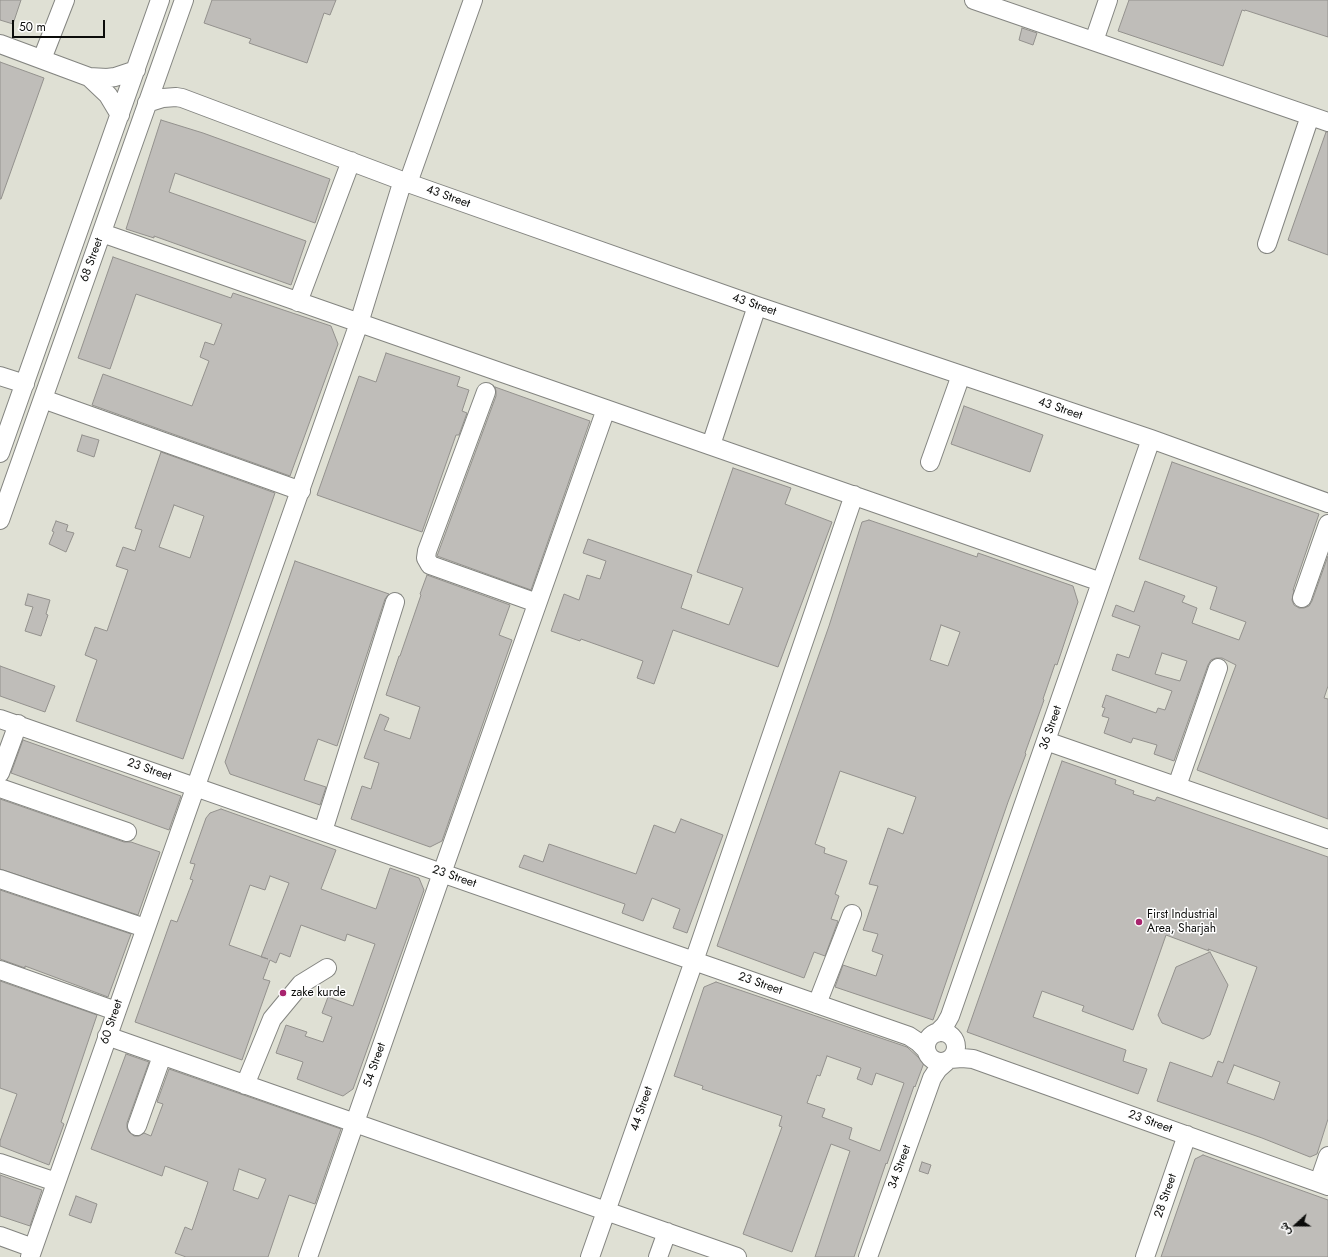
<!DOCTYPE html>
<meta charset="utf-8">
<style>
body{margin:0}
#map{position:relative;width:1328px;height:1257px;overflow:hidden;background:#e9eae5;font-family:Jost,Vazirmatn,sans-serif}
canvas{display:block}
.north{position:absolute;left:1276px;top:1205px;width:40px;height:40px;-webkit-text-stroke:3px #fff;paint-order:stroke;rotate:249deg;font-size:11px;font-weight:700;line-height:16px;text-align:center;color:#0b0c0a}
.north::after{content:'';display:block;margin:auto;width:14px;height:18px;background:#0b0c0a;clip-path:polygon(50% 0,100% 100%,50% 72%,0 100%)}
.scale{position:absolute;left:12px;top:20px;width:93px;height:18px;box-sizing:border-box;border:2px solid #0b0c0a;border-top:0;padding-left:5px;font-size:12px;line-height:14px;white-space:nowrap;color:#0b0c0a;-webkit-text-stroke:3px #fff;paint-order:stroke}
</style>
<div id="map">
<canvas width="1328" height="1257"></canvas>
<div class="north">ش</div>
<div class="scale">50 m</div>
</div>
<script>
const context = document.querySelector('canvas').getContext('2d');
context.lineJoin = 'round';
function fillPath(path, color) { context.fillStyle = color; context.fill(path, 'evenodd'); }
const poly = rows => new Path2D(rows.map(r => 'M' + r).join(''));
function trace(path, color, width, dash) { context.strokeStyle = color; context.lineWidth = width; context.lineCap = dash ? 'butt' : 'round'; context.setLineDash(dash || []); context.stroke(path); }
function label(font, color, halo, rows, align = 'center') {
  context.font = font + ' Jost,sans-serif'; context.lineWidth = 3; context.setLineDash([]); context.textBaseline = 'middle'; context.strokeStyle = halo; context.fillStyle = color; for (const [text, x, y, turn = 0] of rows) {
    context.save(); context.translate(x, y); context.rotate((+turn || 0) * Math.PI / 180); context.textAlign = isNaN(turn) ? turn : align; if (halo) context.strokeText(text, 0, 0); context.fillText(text, 0, 0); context.restore();
  }
}
fillPath(poly([
 [0,0,1328,0,1328,1257,0,1257]
]), '#dfe0d4');
const building = poly([
 [0,0,21,0,13,24,0,20,0,0],
 [212,0,336,0,330,15,324,13,307,63,249,43,251,39,204,23,212,0],
 [1129,0,1328,0,1328,37,1245,10,1245,11,1242,10,1223,66,1118,31,1129,0],
 [1022,28,1037,33,1033,45,1019,40,1022,28],
 [0,62,44,78,1,199,0,199,0,62],
 [161,120,203,133,330,179,315,223,175,173,169,192,306,241,291,285,154,236,154,238,126,229,161,120],
 [1326,132,1328,132,1328,255,1288,240,1326,132],
 [113,257,231,298,233,293,331,326,338,344,290,476,92,405,103,374,192,406,209,361,200,357,205,342,214,345,222,324,136,294,110,369,78,358,113,257],
 [386,353,460,377,457,386,469,390,462,411,467,413,459,435,456,435,422,532,317,495,359,376,376,382,386,353],
 [495,387,590,421,531,590,437,556,496,396,496,391,495,387],
 [964,406,1043,435,1030,472,951,444,964,406],
 [82,435,99,440,94,457,77,451,82,435],
 [161,452,275,493,183,759,76,721,97,660,85,655,95,627,107,631,128,570,116,566,123,547,135,551,142,530,135,528,161,452],
 [174,505,204,516,190,558,159,547,174,505],
 [1172,462,1319,514,1293,590,1294,590,1292,600,1294,605,1299,608,1304,608,1309,606,1312,601,1328,556,1328,686,1324,698,1328,699,1328,819,1197,770,1236,665,1222,658,1216,658,1211,660,1208,665,1174,761,1154,754,1157,745,1133,738,1131,743,1104,733,1109,718,1102,716,1105,708,1102,707,1106,695,1156,713,1158,708,1165,710,1172,691,1112,670,1117,654,1129,658,1140,626,1112,616,1116,605,1134,612,1145,581,1185,596,1182,602,1197,608,1192,623,1239,640,1246,622,1210,609,1217,587,1139,559,1172,462],
 [1162,653,1187,661,1180,681,1155,674,1162,653],
 [733,468,791,488,785,504,832,522,778,667,673,630,654,684,637,678,643,661,581,639,580,641,551,631,564,594,579,600,587,575,600,579,606,561,583,553,588,539,692,575,681,608,729,625,743,588,697,572,733,468],
 [869,520,977,557,978,553,1073,586,1078,602,1057,665,1055,664,1043,699,1044,700,1025,753,1026,754,1008,802,933,1020,835,987,843,965,876,976,883,955,872,951,878,934,863,930,878,886,869,884,888,828,903,834,916,797,840,771,815,844,825,848,824,853,847,861,835,894,839,896,831,919,838,921,825,956,814,952,804,978,717,946,829,626,862,522,869,520],
 [941,625,960,632,948,666,930,660,941,625],
 [56,521,68,525,66,531,74,533,66,552,49,544,54,532,52,531,56,521],
 [295,561,389,594,385,599,337,746,318,739,304,780,326,787,320,805,230,774,225,762,295,561],
 [427,575,510,605,499,635,512,640,442,841,430,847,351,819,362,786,371,789,379,763,364,758,380,714,389,718,384,730,410,739,420,707,386,695,399,656,400,656,421,595,420,594,427,575],
 [28,594,50,600,46,614,48,615,41,636,25,631,33,607,25,605,28,594],
 [0,666,55,686,45,712,0,696,0,666],
 [23,740,181,796,169,830,11,773,23,740],
 [1062,761,1116,780,1115,784,1134,791,1133,794,1155,801,1157,797,1328,857,1328,1119,1317,1154,1310,1157,1262,1138,1157,1101,1170,1062,1212,1077,1218,1061,1223,1063,1257,967,1208,949,1209,951,1166,935,1133,1030,1082,1011,1084,1006,1042,991,1033,1017,1126,1050,1123,1061,1147,1069,1138,1094,967,1032,1062,761],
 [1234,1065,1280,1082,1274,1100,1227,1083,1234,1065],
 [0,799,124,842,131,842,160,852,138,915,0,869,0,799],
 [221,809,336,850,321,889,376,909,390,868,419,878,424,890,353,1089,343,1096,297,1079,303,1062,276,1053,286,1025,307,1032,305,1036,323,1042,332,1017,322,1013,328,997,353,1006,375,944,347,934,345,941,301,925,290,957,280,953,276,963,270,960,263,979,270,981,242,1060,135,1022,171,920,177,922,193,880,190,879,195,864,190,863,206,818,210,813,221,809],
 [270,876,289,883,261,957,268,959,229,945,250,885,265,890,270,876],
 [681,819,723,835,687,933,673,928,680,909,652,898,643,921,622,913,625,904,519,867,524,855,543,862,549,844,636,874,654,825,675,833,681,819],
 [0,890,131,934,108,997,25,966,25,968,0,959,0,890],
 [1210,952,1228,985,1210,1035,1203,1039,1162,1023,1158,1015,1176,967,1210,952],
 [0,981,97,1015,61,1122,64,1124,49,1165,0,1146,0,1141,17,1094,0,1088,0,981],
 [716,982,907,1047,919,1058,925,1060,915,1087,914,1086,887,1164,886,1163,854,1257,815,1257,850,1151,831,1144,792,1252,743,1234,782,1127,779,1126,782,1116,702,1089,703,1086,674,1076,704,987,716,982],
 [827,1056,861,1068,857,1079,872,1085,876,1073,904,1083,880,1151,849,1139,852,1128,822,1117,825,1109,807,1103,817,1075,820,1076,827,1056],
 [126,1054,149,1062,127,1123,127,1128,129,1132,134,1136,139,1136,144,1133,151,1136,163,1104,157,1102,169,1069,341,1129,315,1204,289,1195,268,1257,186,1257,175,1253,185,1227,192,1230,208,1182,165,1166,162,1176,91,1149,126,1054],
 [239,1169,266,1179,258,1199,233,1190,239,1169],
 [1203,1155,1328,1200,1328,1257,1161,1257,1195,1159,1203,1155],
 [922,1162,931,1165,928,1174,919,1171,922,1162],
 [0,1175,42,1190,30,1226,0,1216,0,1175],
 [76,1196,97,1204,91,1223,69,1215,76,1196]
]);
fillPath(building, '#bfbdb9');
trace(building, '#94928e', 1);
const minor = poly([
 [974,0,1328,122],
 [1094,41,1108,0],
 [0,44,89,77,107,78,115,77,136,70],
 [42,59,65,0],
 [89,77,108,95,120,115],
 [147,103,163,98,176,97,182,98,408,183,757,306,1151,439,1328,503],
 [408,183,473,0],
 [102,233,1101,582],
 [1267,244,1310,116],
 [298,302,351,161],
 [0,376,25,384],
 [486,392,427,551,426,558,430,565,433,566,537,603],
 [43,399,301,491],
 [711,445,757,306],
 [0,453,160,0],
 [930,462,961,375],
 [0,520,184,0],
 [1302,598,1328,524],
 [0,719,909,1036,918,1042,926,1050],
 [1046,741,1328,839],
 [0,773,18,724],
 [1177,786,1218,668],
 [0,788,127,832],
 [323,831,395,602],
 [0,879,145,928],
 [0,970,116,1011],
 [817,1004,852,914],
 '926 1047a15 15 0 1 1 30 0a15 15 0 1 1-30 0Z',
 [937,1033,945,1025,950,1016,1151,439],
 [107,1036,737,1257],
 [950,1059,962,1058,973,1059,1328,1186],
 [245,1085,272,1019,301,984,327,968],
 [137,1126,162,1056],
 [0,1163,56,1182],
 [1319,1182,1328,1156],
 [0,1236,33,1248],
 [30,1257,359,323,403,180],
 [308,1257,442,873,606,409],
 [590,1257,694,961,854,495],
 [658,1257,667,1232],
 [868,1257,932,1078,938,1069,946,1062],
 [1145,1257,1187,1135]
]);
trace(minor, '#848581', 20);
trace(minor, '#fff', 18);
for (const [x, y, r, color] of [
 [1139,922,4,"#a8246e"],
 [283,993,4,"#a8246e"]
]) { const dot = new Path2D(); dot.arc(x, y, r, 0, 2 * Math.PI); context.fillStyle = color; context.fill(dot); trace(dot, '#fff', 1.5); }
label('12px', '#0b0c0a', '#fff', [
 ["43 Street",448,197,20],
 ["68 Street",92,260,-70],
 ["43 Street",754,305,19],
 ["43 Street",1060,409,19],
 ["36 Street",1051,728,-71],
 ["23 Street",149,770,19],
 ["23 Street",454,877,19],
 ["23 Street",760,984,19],
 ["60 Street",112,1022,-71],
 ["54 Street",375,1065,-71],
 ["44 Street",642,1109,-71],
 ["23 Street",1150,1122,20],
 ["34 Street",900,1167,-70],
 ["28 Street",1166,1196,-71]
]);
label('12px', '#0b0c0a', '#fff', [
 ["First Industrial",1147,915],
 ["Area, Sharjah",1147,929],
 ["zake kurde",291,993]
], 'left');
</script>
